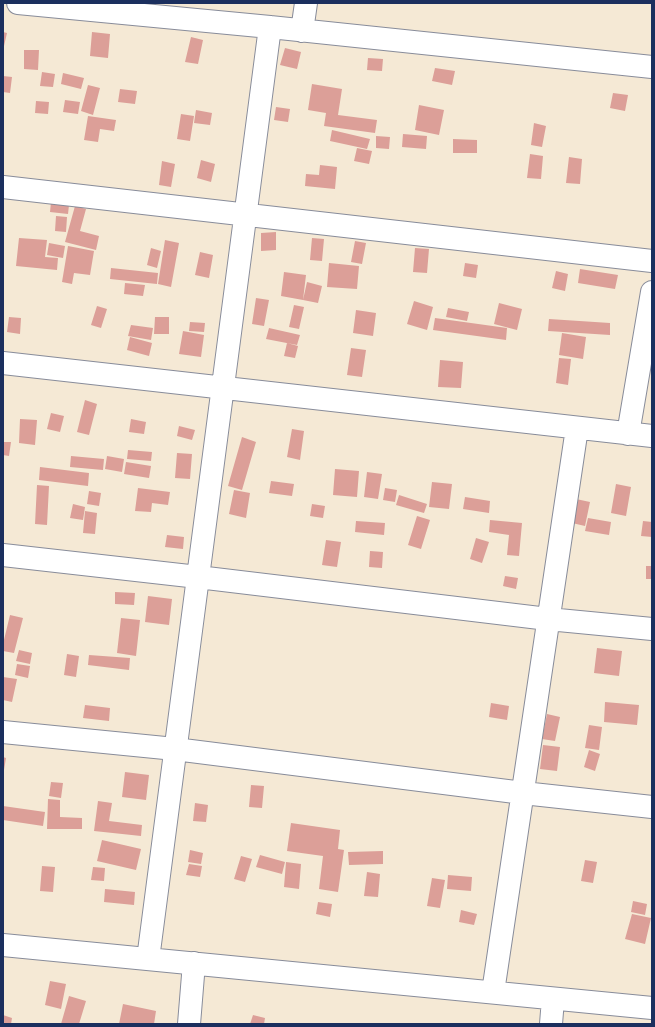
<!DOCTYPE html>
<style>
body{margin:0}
#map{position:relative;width:655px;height:1027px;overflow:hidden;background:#f5e9d5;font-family:"Patrick Hand",sans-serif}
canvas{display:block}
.frame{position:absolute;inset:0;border:4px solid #1b2f5e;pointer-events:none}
</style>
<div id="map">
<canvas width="655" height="1027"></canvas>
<div class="frame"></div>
</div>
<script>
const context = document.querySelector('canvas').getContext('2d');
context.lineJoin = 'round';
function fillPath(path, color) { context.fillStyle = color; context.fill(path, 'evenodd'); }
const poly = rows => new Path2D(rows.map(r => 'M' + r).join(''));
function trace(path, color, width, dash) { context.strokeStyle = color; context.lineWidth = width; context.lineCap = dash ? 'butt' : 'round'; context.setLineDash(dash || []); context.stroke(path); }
fillPath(poly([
 [3,32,7,33,4,46,3,46],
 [92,32,110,34,108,58,90,56],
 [191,37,203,40,198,64,185,62],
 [285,48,301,52,297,69,280,65],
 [24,50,39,50,38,70,24,69],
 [368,58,383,59,382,71,367,70],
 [435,68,455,71,452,85,432,81],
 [42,72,55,74,53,87,40,86],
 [63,73,84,78,81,89,61,84],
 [3,76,12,77,10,93,3,92],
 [312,84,342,89,338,115,377,120,375,133,324,126,326,113,308,110],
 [88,85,100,88,93,115,81,111],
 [120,89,137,91,135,104,118,102],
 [613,93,628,95,625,111,610,108],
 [65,100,80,102,78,114,63,112],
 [36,101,49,102,48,114,35,113],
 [419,105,444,110,439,135,415,130],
 [276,107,290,109,288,122,274,120],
 [196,110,212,113,210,125,194,123],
 [181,114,194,116,190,141,177,139],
 [88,116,116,120,114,131,100,129,98,142,84,140],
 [534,123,546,126,542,147,531,145],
 [332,130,370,139,367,149,330,141],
 [403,134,427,136,426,149,402,147],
 [376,136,390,137,389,149,376,148],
 [453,139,477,140,477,153,453,153],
 [357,148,372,151,369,164,354,161],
 [530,154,543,156,541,179,527,178],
 [569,157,582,159,580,184,566,183],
 [201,160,215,164,211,182,197,178],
 [162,161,175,164,171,187,159,185],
 [320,165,337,167,335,189,305,186,306,174,319,175],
 [51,202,69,205,68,214,50,212],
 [75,206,86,209,80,231,99,236,96,250,65,242],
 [56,216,67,217,66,232,55,231],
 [276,232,276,250,261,251,261,233],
 [19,238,47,240,45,257,58,258,57,270,16,266],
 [312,238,324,239,322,261,310,260],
 [165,240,179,243,171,287,158,284],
 [355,241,366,243,362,264,351,262],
 [49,243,65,246,63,258,47,255],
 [68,246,94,251,90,275,74,273,72,284,62,282],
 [151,248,161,251,157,268,147,265],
 [415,248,429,249,427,273,413,272],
 [200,252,213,255,209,278,195,275],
 [329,263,359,266,357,289,327,287],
 [465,263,478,265,476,278,463,276],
 [111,268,158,273,157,284,110,279],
 [580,269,618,275,615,289,578,283],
 [556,271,568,274,565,291,552,288],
 [284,272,306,275,303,300,281,296],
 [307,282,322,286,318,303,303,300],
 [125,283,145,285,143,296,124,294],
 [256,298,269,300,264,326,252,324],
 [414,301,433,307,427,330,407,324],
 [499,303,522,309,517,330,494,324],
 [294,305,304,307,299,329,289,327],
 [97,306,107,309,101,328,91,325],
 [448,308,469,312,467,321,446,317],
 [356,310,376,313,373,336,353,333],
 [9,317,21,318,20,334,7,332],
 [155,317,169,317,169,334,154,334],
 [435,318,507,328,506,340,433,330],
 [549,319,610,323,610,335,548,331],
 [190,322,205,323,204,332,189,331],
 [131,325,153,328,151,340,128,336],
 [269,328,300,335,297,345,266,339],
 [183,331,204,335,201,357,179,354],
 [562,333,586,337,583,359,559,355],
 [130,337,152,343,149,356,127,350],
 [287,343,298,346,295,358,284,356],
 [351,348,366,350,362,377,347,375],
 [559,358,571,359,568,385,556,383],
 [440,360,463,362,461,388,438,387],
 [85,400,97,404,89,435,77,432],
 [51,413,64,416,60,432,47,429],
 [20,419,37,420,35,445,19,443],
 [131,419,146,422,144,434,129,432],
 [179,426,195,430,192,440,177,436],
 [292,429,304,431,300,460,287,457],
 [242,437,256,442,242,490,228,486],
 [3,442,11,442,9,456,3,455],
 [128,450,152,452,151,461,127,459],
 [177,453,192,454,190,479,175,478],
 [71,456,104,459,103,470,70,467],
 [107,456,124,459,122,472,105,469],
 [126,462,151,466,149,478,124,474],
 [40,467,89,473,88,486,39,480],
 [335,469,359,471,357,497,333,495],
 [367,472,382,474,378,499,364,497],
 [271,481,294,484,292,496,269,493],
 [432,482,452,484,449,509,429,507],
 [616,484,631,487,626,516,611,513],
 [37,485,49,486,47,525,35,524],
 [138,488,170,492,168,505,152,503,151,512,135,511],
 [385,488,397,490,395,502,383,500],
 [234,490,250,493,246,518,229,514],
 [89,491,101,493,99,506,87,504],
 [399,495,427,504,424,513,396,505],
 [465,497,490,501,489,513,463,509],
 [576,499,590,502,585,526,572,523],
 [73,504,85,507,83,520,70,518],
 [312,504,325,506,323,518,310,516],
 [85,511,97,513,95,534,83,533],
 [417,516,430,520,421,549,408,545],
 [588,518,611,522,609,535,585,531],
 [490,520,522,523,519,556,507,555,509,535,489,532],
 [356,521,385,523,384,535,355,532],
 [643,521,652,522,652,537,641,536],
 [167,535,184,537,183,549,165,547],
 [476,538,489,542,482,563,470,559],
 [326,540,341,542,337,567,322,565],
 [370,551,383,552,382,568,369,567],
 [646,566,652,566,652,579,646,579],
 [505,576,518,578,516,589,503,586],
 [115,592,135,593,134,605,115,604],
 [148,596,172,599,169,625,145,622],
 [10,615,23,618,14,653,3,651,3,644],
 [121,618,140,620,136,656,117,653],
 [597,648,622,651,619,676,594,673],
 [19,650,32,653,30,664,16,661],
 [67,654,79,656,76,677,64,675],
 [89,655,130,658,129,670,88,665],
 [17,664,30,666,28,678,15,675],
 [3,677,17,679,12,702,3,700],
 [605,702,639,705,637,725,604,722],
 [491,703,509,706,507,720,489,717],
 [85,705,110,708,109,721,83,718],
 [547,714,560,717,555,741,542,739],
 [589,725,602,727,599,750,585,748],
 [543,745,560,747,557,771,540,769],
 [589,750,600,754,595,771,584,767],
 [3,757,6,758,4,770,3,770],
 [125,772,149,775,146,800,122,797],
 [51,782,63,783,61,798,49,796],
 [251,785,264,786,262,808,249,807],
 [48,799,60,800,60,817,82,818,82,829,47,829],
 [98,801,112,803,109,821,142,825,141,836,94,831],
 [195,803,208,805,206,822,193,821],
 [3,806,45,812,43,826,3,820],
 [291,823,340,830,338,849,344,850,338,892,319,889,323,856,287,851],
 [102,840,141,849,136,870,97,861],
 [190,850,203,853,201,864,188,862],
 [383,851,383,864,349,865,348,852],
 [260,855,285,862,282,874,256,867],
 [241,856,252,859,245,882,234,879],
 [585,860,597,862,593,883,581,881],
 [286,862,301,864,299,889,284,887],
 [189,864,202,866,200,877,186,875],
 [42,866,55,867,53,892,40,891],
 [93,867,105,868,104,881,91,880],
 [367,872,380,874,378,897,364,896],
 [448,875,472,877,471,891,447,889],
 [432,878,445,880,440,908,427,906],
 [105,889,135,892,134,905,104,902],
 [633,901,647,904,645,915,631,912],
 [318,902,332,904,330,917,316,914],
 [461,910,477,914,474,925,459,922],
 [632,914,651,918,645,944,625,939],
 [50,981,66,984,61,1009,45,1005],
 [69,996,86,1001,79,1024,61,1024],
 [123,1004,156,1011,154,1024,119,1024],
 [3,1015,12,1018,11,1024,3,1024],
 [253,1015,265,1018,264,1024,250,1024]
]), '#dc9f98');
const minor = poly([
 [18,3,270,27,652,67],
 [302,31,306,3],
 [3,187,652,261],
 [3,363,652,436],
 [628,434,652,292],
 [3,555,198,577,548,619,652,629],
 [3,732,175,749,523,793,652,807],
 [3,945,652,1008],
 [148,959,270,27],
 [493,992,577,428],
 [189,1024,194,963],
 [551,1024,553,999]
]);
trace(minor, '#888c9a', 24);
trace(minor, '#fff', 22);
</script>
